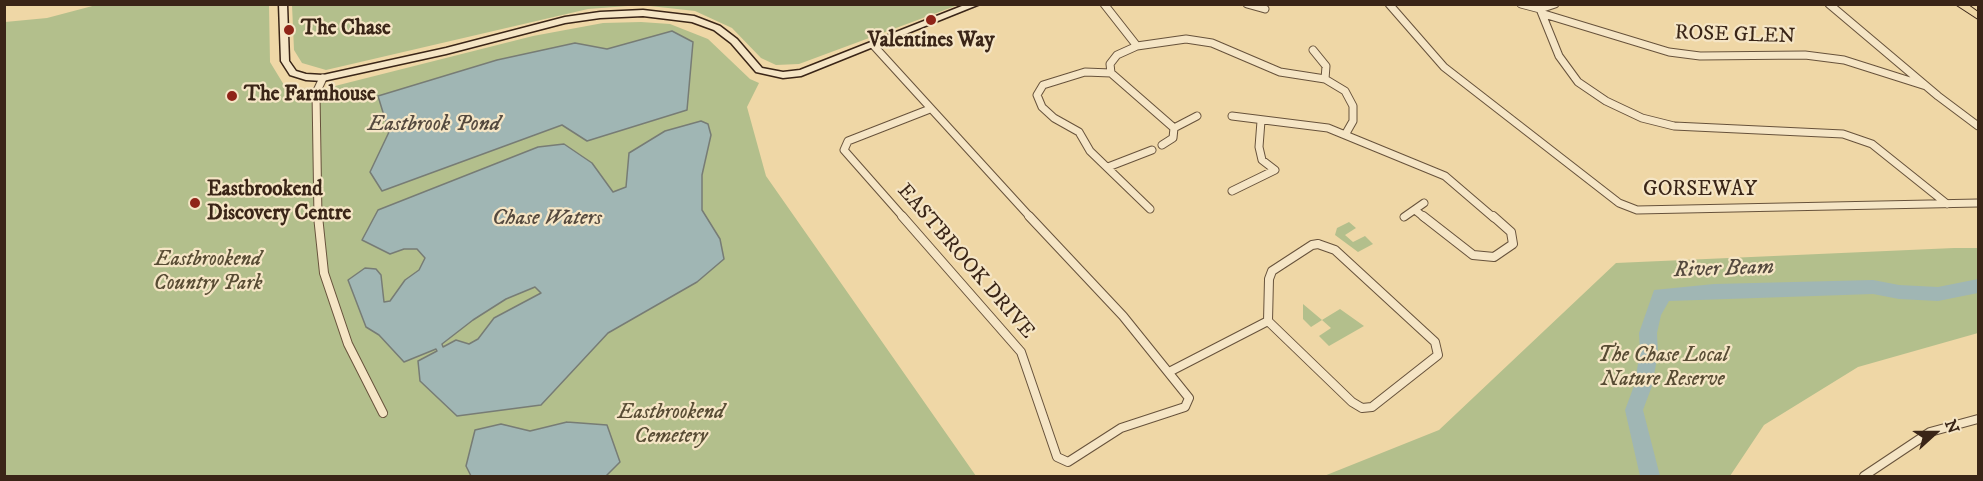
<!DOCTYPE html>
<style>
body{margin:0}
#map{position:relative;width:1983px;height:481px;overflow:hidden;background:#efd7a6;font-family:"IM FELL DW Pica",serif}
canvas{display:block}
.frame{position:absolute;inset:0;border:6px solid #3a2517;pointer-events:none}
.north{position:absolute;left:1905px;top:403px;width:60px;height:60px;-webkit-text-stroke:4px #f5e5c5;paint-order:stroke;rotate:69deg;font-size:16px;font-weight:700;line-height:24px;text-align:center;color:#3a2517}
.north::after{content:'';display:block;margin:auto;width:21px;height:27px;background:#3a2517;clip-path:polygon(50% 0,100% 100%,50% 72%,0 100%)}
</style>
<div id="map">
<canvas width="1983" height="481"></canvas>
<div class="frame"></div>
<div class="north">N</div>
</div>
<script>
const context = document.querySelector('canvas').getContext('2d');
context.lineJoin = 'round';
function fillPath(path, color) { context.fillStyle = color; context.fill(path, 'evenodd'); }
const poly = rows => new Path2D(rows.map(r => 'M' + r).join(''));
function trace(path, color, width, dash) { context.strokeStyle = color; context.lineWidth = width; context.lineCap = dash ? 'butt' : 'round'; context.setLineDash(dash || []); context.stroke(path); }
function label(font, color, halo, rows, align = 'center') {
  context.font = font + ' "IM FELL DW Pica",serif'; context.lineWidth = 4.5; context.setLineDash([]); context.textBaseline = 'middle'; context.strokeStyle = halo; context.fillStyle = color; for (const [text, x, y, turn = 0] of rows) {
    context.save(); context.translate(x, y); context.rotate((+turn || 0) * Math.PI / 180); context.textAlign = isNaN(turn) ? turn : align; if (halo) context.strokeText(text, 0, 0); context.fillText(text, 0, 0); context.restore();
  }
}
fillPath(poly([
 [100,4,269,5,270,62,284,85,306,89,327,88,533,36,603,23,641,22,670,24,708,39,750,79,759,83,747,107,766,176,976,476,5,476,5,22,47,18],
 [292,5,292,4,958,5,799,64,776,65,761,58,732,28,695,11,641,5,588,9,326,70,302,63,294,50],
 [1349,222,1356,228,1345,235,1353,242,1365,236,1373,244,1358,252,1335,235,1337,228],
 [1954,248,1978,248,1978,333,1858,367,1764,425,1730,476,1324,476,1439,430,1616,263],
 [1303,304,1322,320,1340,309,1364,326,1329,346,1319,336,1331,328,1322,320,1311,327,1303,319]
]), '#b3bf8c');
const water = poly([
 [672,31,693,42,687,110,587,141,562,125,382,191,370,172,389,132,378,96,497,60,575,43,607,49,672,31],
 [701,121,708,124,711,135,702,175,702,210,720,239,724,259,697,282,608,333,541,405,457,416,420,381,418,361,437,351,436,349,404,362,379,335,366,327,348,280,365,268,376,269,381,275,384,302,390,301,405,280,419,270,425,258,417,249,404,249,390,254,362,240,378,210,538,147,564,144,592,163,613,192,626,187,629,153,665,131,701,121],
 [535,287,541,293,494,318,478,339,469,344,456,340,443,347,442,344,473,320,506,299,535,287],
 [567,422,607,425,620,462,606,476,471,476,466,466,475,430,501,424,530,431,567,422]
]);
fillPath(water, '#a0b6b4');
trace(water, '#777c75', 1.5);
fillPath(poly([
 [1978,279,1978,293,1938,301,1899,299,1873,294,1669,301,1661,315,1657,333,1658,353,1652,386,1643,410,1660,476,1640,476,1625,410,1634,386,1640,353,1639,333,1654,290,1714,284,1873,280,1899,285,1938,287,1978,279]
]), '#a0b6b4');
const streetFar1 = poly([
 [1104,4,1137,46],
 [1247,4,1265,9],
 [1389,4,1444,67,1619,203,1637,210,1978,203],
 [1521,4,1540,9,1555,4],
 [1829,4,1938,96,1978,126],
 [1540,9,1559,56,1578,82,1606,101,1642,118,1674,126,1843,134,1872,144,1947,204],
 [1544,14,1669,52,1700,56,1805,55,1844,60,1926,86],
 [874,46,1031,218],
 [1313,50,1326,66,1325,79],
 [1111,73,1085,72,1043,85,1037,95,1042,107,1054,118,1079,132,1090,151,1150,209],
 [1232,116,1328,128,1445,176,1494,218],
 [1174,128,1197,116],
 [1162,145,1173,138,1174,128,1111,73,1110,64,1117,55,1137,46,1186,39,1212,43,1280,72,1325,79,1345,91,1353,106,1353,121,1345,135],
 [1108,167,1152,150],
 [1232,191,1275,170,1262,160,1259,147,1261,121],
 [1415,210,1425,218],
 [1404,217,1424,203],
 [318,218,316,93,323,78],
 [904,218,844,150,848,141,930,109]
]);
const street = poly([
 [318,216,324,273,348,344,383,413],
 [902,216,1021,352,1057,457,1068,462,1121,428,1185,407,1189,398,1123,316,1029,216],
 [1423,216,1473,255,1494,257,1513,244,1511,232,1493,216],
 [1318,244,1335,250,1435,342,1438,355,1372,407,1362,408,1352,402,1268,321,1269,279,1272,271,1312,245,1318,244],
 [1169,372,1268,321],
 [1864,476,1930,432,1978,419]
]);
const secondary = poly([
 [279,4,287,4,289,61,296,71,306,74,323,75,446,48,565,17,600,12,643,10,694,16,720,26,737,39,762,68,783,72,800,70,967,4,980,4,801,76,783,78,756,72,731,43,714,30,692,22,643,16,600,18,565,23,446,54,323,81,306,80,290,75,281,61,279,4]
]);
const primary = poly([
 [1955,4,1967,4,1978,12,1978,19,1955,4]
]);
trace(streetFar1, '#67523b', 9);
trace(street, '#67523b', 10);
trace(secondary, '#3a2517', 3);
trace(primary, '#3a2517', 2);
trace(streetFar1, '#f5e5c5', 7);
trace(street, '#f5e5c5', 8);
fillPath(secondary, '#f5e5c5');
fillPath(primary, '#efd7a6');
for (const [x, y, r, color] of [
 [931,20,6,"#8f2418"],
 [289,30,6,"#8f2418"],
 [232,96,6,"#8f2418"],
 [195,203,6,"#8f2418"]
]) { const dot = new Path2D(); dot.arc(x, y, r, 0, 2 * Math.PI); context.fillStyle = color; context.fill(dot); trace(dot, '#f5e5c5', 2); }
label('bold 21px', '#3a2517', '#f5e5c5', [
 ["The Chase",301,30],
 ["Valentines Way",931,42,"center"],
 ["The Farmhouse",244,96],
 ["Eastbrookend",207,191],
 ["Discovery Centre",207,215]
], 'left');
label('21px', '#3a2517', '#f5e5c5', [
 ["ROSE GLEN",1735,36,2],
 ["GORSEWAY",1700,191],
 ["EASTBROOK DRIVE",965,262,49]
]);
label('italic 21px', '#584c34', '#f5e5c5', [
 ["Eastbrookend",208,261],
 ["Country Park",208,285],
 ["The Chase Local",1663,357],
 ["Nature Reserve",1663,381],
 ["Eastbrookend",671,414],
 ["Cemetery",671,438]
]);
label('italic 22px', '#54493e', '#f5e5c5', [
 ["Eastbrook Pond",434,125],
 ["Chase Waters",547,219],
 ["River Beam",1724,270,-2]
]);
</script>
